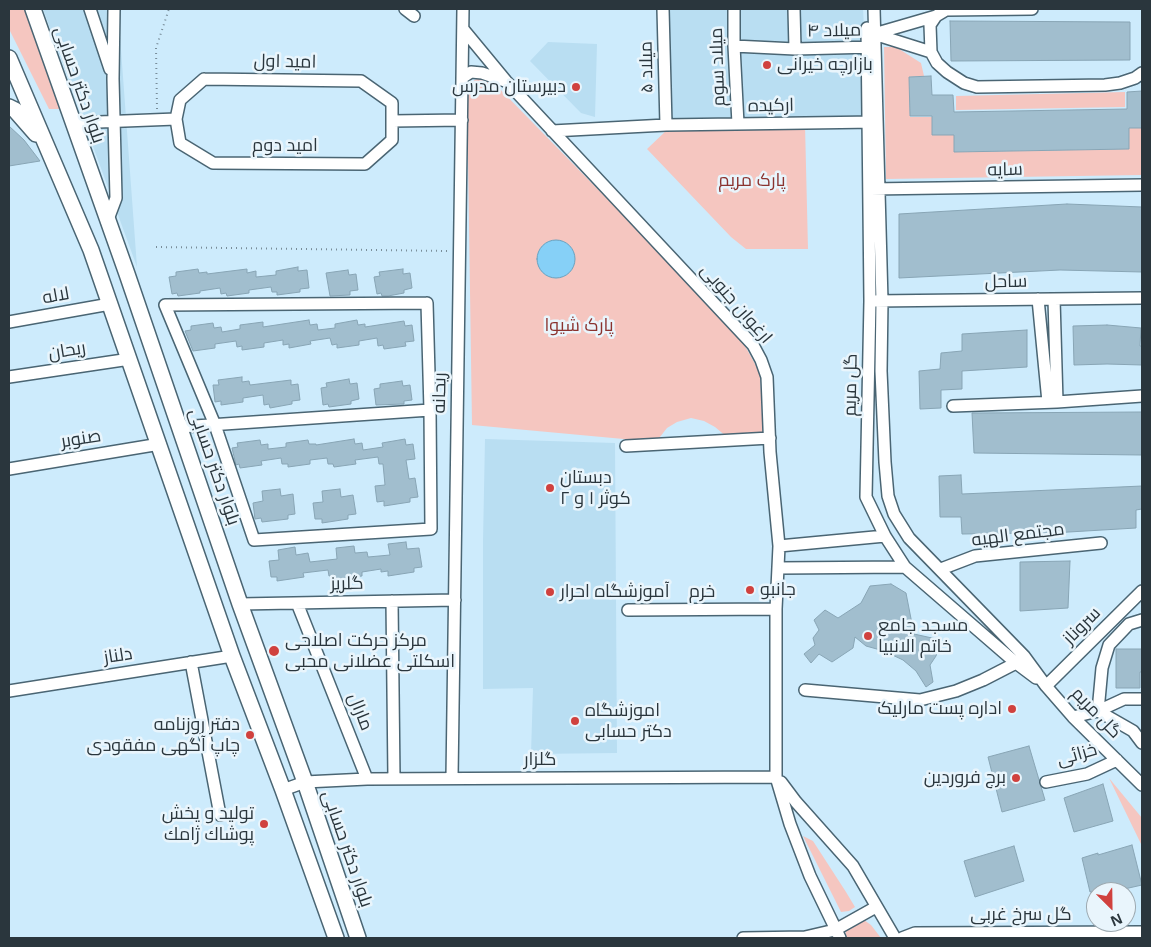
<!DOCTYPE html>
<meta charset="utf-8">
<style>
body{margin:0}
#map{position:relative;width:1151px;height:947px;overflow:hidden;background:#cdebfc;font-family:"Noto Sans",sans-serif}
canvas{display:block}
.frame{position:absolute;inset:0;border:10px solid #2a363d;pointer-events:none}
.north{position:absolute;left:1086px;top:882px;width:50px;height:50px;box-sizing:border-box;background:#e9f5fc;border:1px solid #9da9b0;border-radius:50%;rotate:157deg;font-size:14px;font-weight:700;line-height:20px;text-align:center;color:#2a363d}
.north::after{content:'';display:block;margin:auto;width:18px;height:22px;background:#d0413e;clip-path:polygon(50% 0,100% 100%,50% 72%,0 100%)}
</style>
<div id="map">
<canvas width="1151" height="947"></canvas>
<div class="frame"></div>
<div class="north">N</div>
</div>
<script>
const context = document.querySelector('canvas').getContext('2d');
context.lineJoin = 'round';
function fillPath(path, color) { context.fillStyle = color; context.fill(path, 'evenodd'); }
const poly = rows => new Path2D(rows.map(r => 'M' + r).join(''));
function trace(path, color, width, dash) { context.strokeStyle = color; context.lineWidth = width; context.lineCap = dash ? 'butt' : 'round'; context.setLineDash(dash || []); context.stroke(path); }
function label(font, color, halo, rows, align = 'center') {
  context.font = font + ' "Noto Sans",Cairo,sans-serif'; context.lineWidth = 5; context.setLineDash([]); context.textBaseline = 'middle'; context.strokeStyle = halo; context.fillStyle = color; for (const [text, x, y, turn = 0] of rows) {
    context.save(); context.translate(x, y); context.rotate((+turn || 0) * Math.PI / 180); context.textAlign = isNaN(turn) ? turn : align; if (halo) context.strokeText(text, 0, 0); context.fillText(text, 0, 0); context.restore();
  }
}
fillPath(poly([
 [43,9,118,9,137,267],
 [670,9,863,9,869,122,666,125],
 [548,42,597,44,595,117,581,113,530,61],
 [485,439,615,443,617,753,531,754,533,688,483,689,483,541]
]), '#b9def2');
fillPath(poly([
 [9,9,25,9,63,109,49,109,9,29],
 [884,47,896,47,921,63,924,76,909,77,910,117,932,117,932,135,954,135,954,152,1129,149,1129,128,1142,128,1142,175,886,179],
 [479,77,487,77,495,84,620,212,744,344,760,373,763,439,727,437,715,427,704,421,691,418,677,422,667,428,656,442,472,425,467,91,468,85],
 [1125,92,1125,107,956,110,956,96],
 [805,125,808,249,746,249,731,237,647,149,669,128],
 [1109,778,1142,818,1142,846],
 [803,836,813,841,846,892,855,907,849,911,841,912],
 [864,920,871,925,881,938,847,938,845,934,848,927]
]), '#f5c6c0');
const water = poly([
 '537 259a19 19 0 1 1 38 0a19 19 0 1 1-38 0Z'
]);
fillPath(water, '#86d0f7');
trace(water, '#6aa2bf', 1);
const building = poly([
 [950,21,1130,22,1130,60,951,61,950,21],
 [931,76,932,95,953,95,954,112,1127,109,1127,92,1142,91,1142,128,1129,128,1129,149,954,152,954,135,932,135,932,116,910,116,909,77,931,76],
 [9,126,24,140,40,161,9,166,9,126],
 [1067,204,1142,207,1142,272,1060,270,899,278,899,214,1067,204],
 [298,267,298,271,307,270,309,288,300,289,300,292,277,295,277,292,272,292,271,287,249,290,249,293,227,296,226,293,221,294,220,288,200,291,200,293,178,296,177,293,172,294,169,277,176,276,176,272,198,269,199,273,207,272,207,274,247,269,247,273,256,271,256,277,276,275,276,271,298,267],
 [403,269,403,274,410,273,412,288,404,290,404,293,388,296,382,296,381,293,377,294,374,277,380,276,379,272,403,269],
 [348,270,349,275,356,274,358,290,350,291,350,295,330,296,326,273,348,270],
 [309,320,310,325,317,324,318,330,335,328,335,324,357,320,358,325,365,324,365,327,404,321,405,326,412,325,414,341,405,342,406,346,384,349,383,345,378,346,377,338,359,341,359,345,337,348,337,344,332,345,330,338,310,341,311,344,289,348,289,344,283,345,283,340,264,343,264,347,242,350,242,346,237,347,236,341,215,344,215,348,193,351,185,331,191,330,191,326,213,323,214,328,221,327,222,332,240,329,240,325,263,322,263,327,309,320],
 [1107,325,1141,328,1140,346,1142,346,1142,365,1107,364,1074,365,1073,326,1107,325],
 [1027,330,1027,367,962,371,962,389,941,390,941,408,920,409,919,371,940,369,941,353,962,351,962,334,1027,330],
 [242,377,242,382,249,381,250,385,291,380,291,385,298,384,300,400,292,401,292,404,270,408,269,404,264,405,263,395,243,398,243,402,221,405,221,401,215,402,213,385,219,385,218,380,242,377],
 [349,379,350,384,357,383,359,399,351,401,351,404,329,407,328,404,323,405,321,388,327,387,326,383,349,379],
 [402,381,403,386,410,385,412,400,404,401,404,404,376,405,374,389,380,388,380,384,402,381],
 [1142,412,1142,455,974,453,972,413,1142,412],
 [354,439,355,444,362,443,363,450,383,447,382,443,405,439,406,445,413,444,415,459,406,460,409,479,415,478,418,497,410,498,410,502,384,506,384,501,377,502,375,486,385,485,383,464,379,464,378,457,355,460,356,464,334,467,333,464,328,464,327,458,310,460,310,464,288,467,288,464,282,464,281,458,261,461,262,465,240,468,239,464,236,465,232,448,238,447,237,443,260,440,261,445,268,444,268,449,286,447,286,443,308,440,309,444,316,444,316,445,354,439],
 [961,475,962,494,1142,486,1142,509,1136,510,1136,528,1052,533,1052,536,1029,537,1029,533,962,534,961,517,940,517,939,476,961,475],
 [280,489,281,496,293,494,295,514,288,515,288,519,262,522,261,518,255,519,253,503,263,501,262,491,280,489],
 [340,489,341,497,353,495,356,514,348,515,348,519,322,523,322,519,315,519,313,503,323,502,322,491,340,489],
 [406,542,407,549,419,548,422,567,414,568,414,572,388,576,388,571,381,572,381,569,362,572,362,576,336,579,335,575,329,576,328,570,303,573,304,577,277,581,277,577,271,577,269,561,279,560,278,550,295,547,296,555,308,553,310,562,337,559,336,548,354,546,355,553,367,552,368,557,390,555,388,544,406,542],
 [1070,561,1068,608,1020,611,1020,562,1070,561],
 [891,584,906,593,914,634,941,640,936,656,930,665,933,682,926,687,916,671,903,660,884,651,866,646,855,637,853,648,832,662,819,654,811,663,804,654,815,645,813,638,819,630,814,620,825,610,838,618,861,603,870,586,891,584],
 [1116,649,1142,649,1142,672,1140,672,1140,688,1116,688,1116,649],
 [1029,746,1045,800,1002,812,988,757,1029,746],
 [1103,784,1113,821,1074,832,1064,798,1103,784],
 [1132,845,1142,885,1111,892,1090,892,1082,858,1098,853,1098,855,1132,845],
 [1014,846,1024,881,975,897,964,861,1014,846]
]);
fillPath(building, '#a1bece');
trace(building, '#88a5b5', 1);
const minor = poly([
 [90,9,110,69],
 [405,9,414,16],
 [663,9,666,125],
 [734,9,734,46,738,124],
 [794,9,795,49],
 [874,9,882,301,881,371,885,462,888,496,894,514,909,538,1024,656,1046,686,1073,717,1142,785],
 [936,16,930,25,931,52,937,63,947,72,964,83,977,87,1105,85,1120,83,1135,78,1142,73],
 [867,28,870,301,866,497,885,536,905,567,1016,663,1036,678],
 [463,29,506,81,753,345,761,360,767,377,770,452,779,546,776,609,776,777,790,824,810,876,840,938],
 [869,34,874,34,936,16,946,10,1032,9],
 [874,34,931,52],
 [734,46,795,49,873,47],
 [462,78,471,72,482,73,505,81],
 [204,79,361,81,392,103,392,140,365,164,213,163,180,143,176,119,180,100,204,79],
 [392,121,462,120],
 [73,123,176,119],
 [552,131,666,125,875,122],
 [871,189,1142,185],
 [107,222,116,198,113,79,114,9],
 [1038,299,1048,402],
 [1054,299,1057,402],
 [874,301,1142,298],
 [427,303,430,410,431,529,254,540,215,425,165,305,427,303],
 [9,322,110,304],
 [9,377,130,359],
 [953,406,1057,402,1142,396],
 [180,427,430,410],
 [626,446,770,438],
 [9,469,160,444],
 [779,546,885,536],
 [779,568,905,567],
 [941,569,975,556,1101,543],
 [392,601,394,779],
 [297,603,367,779],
 [240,604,455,600],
 [628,610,776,609],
 [191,662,220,815],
 [1046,686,1142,591],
 [805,690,920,700,956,691,983,680,1016,663],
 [9,691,232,656],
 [1098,711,1102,668,1109,645,1129,624,1142,620],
 [1098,711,1133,731,1142,743],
 [1073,717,1098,711,1124,699,1142,699],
 [452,778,463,9],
 [781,782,796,802,853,866,895,938],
 [1046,782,1087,774,1117,760],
 [283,790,305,782,367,779,776,777],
 [743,938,805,937,835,930,876,907],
 [902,938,915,933,1142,932]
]);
const major = poly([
 [33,9,127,274,240,604,305,782,358,938],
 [9,58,91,250,232,656,283,790,336,938],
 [9,107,15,110,36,134]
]);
trace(minor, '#4a6573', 14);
trace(major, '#4a6573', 18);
trace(poly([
 [157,109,156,48,169,9],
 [156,247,448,251]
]), '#788c98', 2, [1, 4]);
trace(minor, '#fff', 11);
trace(major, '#fff', 15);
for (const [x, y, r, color] of [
 [767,65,5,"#d0413e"],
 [576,87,5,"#d0413e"],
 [550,488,5,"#d0413e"],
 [750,590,5,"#d0413e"],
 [550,592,5,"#d0413e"],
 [868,636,5,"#d0413e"],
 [274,651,6,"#d0413e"],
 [1012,709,5,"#d0413e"],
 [575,721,5,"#d0413e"],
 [250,735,5,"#d0413e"],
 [1016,778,5,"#d0413e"],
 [264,824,5,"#d0413e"]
]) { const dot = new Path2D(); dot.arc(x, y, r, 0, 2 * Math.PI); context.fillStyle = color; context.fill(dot); trace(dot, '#e9f5fc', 2); }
label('18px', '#2a363d', '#e9f5fc', [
 ["میلاد ۴",834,31,-1],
 ["امید اول",285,62,1],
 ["میلاد ۵",647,67,-91],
 ["میلاد سوم",718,67,-92],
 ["بلوار دکتر حسابی",79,85,71],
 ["ارکیده",771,106,-1],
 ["امید دوم",285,146],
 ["سایه",1005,170,-1],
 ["ساحل",1006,282,-1],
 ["لاله",56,296,-10],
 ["ارغوان جنوبی",736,304,49],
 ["ریحان",67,351,-9],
 ["گل مریم",851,385,-89],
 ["ریحانه",440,393,-89],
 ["صنوبر",81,439,-9],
 ["بلوار دکتر حسابی",214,467,71],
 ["مجتمع الهیه",1018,535,-7],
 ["گلریز",347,584,-1],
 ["خرم",702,592],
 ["سروناز",1082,626,-45],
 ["دلناز",118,656,-9],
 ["مارال",360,712,68],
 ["گل مریم",1096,713,46],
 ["خزائی",1077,755,-16],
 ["گلزار",540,760],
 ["بلوار دکتر حسابی",347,849,71],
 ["گل سرخ غربی",1021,915]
]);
label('18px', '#2a363d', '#e9f5fc', [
 ["بازارچه خیرانی",777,65],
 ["دبیرستان مدرس",566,87,"right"],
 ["دبستان",560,478],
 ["کوثر ۱ و ۲",560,499],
 ["جانبو",760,590],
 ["آموزشگاه احرار",560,592],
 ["مسجد جامع",878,626],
 ["خاتم الانبیا",878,647],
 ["مرکز حرکت اصلاحی",285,641],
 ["اسکلتی عضلانی محبی",285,662],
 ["اداره پست مارلیک",1002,709,"right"],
 ["اموزشگاه",585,711],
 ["دکتر حسابی",585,732],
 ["دفتر روزنامه",240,725,"right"],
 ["چاپ آگهی مفقودی",240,746,"right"],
 ["برج فروردین",1006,778,"right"],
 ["توليد و پخش",254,814,"right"],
 ["پوشاك ژامك",254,835,"right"]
], 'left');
label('18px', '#8b332f', '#e9f5fc', [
 ["پارک مریم",752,181],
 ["پارک شیوا",579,326]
]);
</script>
